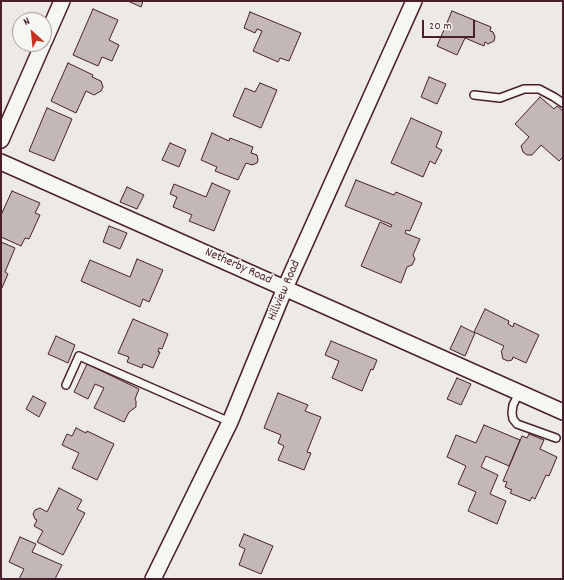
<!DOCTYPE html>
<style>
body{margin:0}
#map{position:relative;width:564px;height:580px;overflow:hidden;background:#ece9e6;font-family:Dekko,sans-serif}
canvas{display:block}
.frame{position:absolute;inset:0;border:2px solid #4a1f2b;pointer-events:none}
.north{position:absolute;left:12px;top:12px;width:40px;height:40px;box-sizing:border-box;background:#f6f6f2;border:1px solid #b1a0a2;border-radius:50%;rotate:333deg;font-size:11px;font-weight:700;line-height:16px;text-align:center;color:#4a1f2b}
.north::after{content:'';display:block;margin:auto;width:14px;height:18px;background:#c8321e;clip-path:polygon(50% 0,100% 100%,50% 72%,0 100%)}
.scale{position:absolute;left:422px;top:20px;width:53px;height:18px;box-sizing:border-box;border:2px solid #4a1f2b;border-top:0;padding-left:5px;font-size:12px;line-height:14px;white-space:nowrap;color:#4a1f2b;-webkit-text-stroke:3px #f6f6f2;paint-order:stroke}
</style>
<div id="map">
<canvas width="564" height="580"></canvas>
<div class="frame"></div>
<div class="north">N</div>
<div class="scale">20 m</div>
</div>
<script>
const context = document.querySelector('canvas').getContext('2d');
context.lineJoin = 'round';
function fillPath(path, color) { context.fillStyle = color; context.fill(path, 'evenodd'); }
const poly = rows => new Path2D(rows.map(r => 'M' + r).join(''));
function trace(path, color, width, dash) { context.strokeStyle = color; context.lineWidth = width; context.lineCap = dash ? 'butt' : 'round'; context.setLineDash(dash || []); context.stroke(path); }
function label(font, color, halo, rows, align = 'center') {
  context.font = font + ' Dekko,sans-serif'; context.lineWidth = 3; context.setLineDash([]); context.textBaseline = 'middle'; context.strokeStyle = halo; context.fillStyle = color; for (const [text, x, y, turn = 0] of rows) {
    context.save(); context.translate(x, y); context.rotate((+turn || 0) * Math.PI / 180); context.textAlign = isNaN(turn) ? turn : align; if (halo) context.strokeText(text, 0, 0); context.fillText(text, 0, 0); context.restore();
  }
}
const building = poly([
 [128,1,143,1,141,7,128,1],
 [93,9,118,20,109,40,119,45,112,61,102,57,98,66,73,55,93,9],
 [452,11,491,27,490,31,493,32,495,37,494,41,488,44,485,42,484,46,465,38,457,55,437,46,452,11],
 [250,12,301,33,289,61,280,58,278,62,253,51,262,31,257,29,255,33,244,28,250,12],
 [68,63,93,75,92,77,101,81,103,87,101,91,94,95,86,91,76,113,51,101,68,63],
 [429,77,446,84,437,104,421,97,429,77],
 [260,83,277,90,261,128,233,116,245,88,255,92,260,83],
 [540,97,554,109,557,106,563,111,563,157,559,161,541,145,532,155,527,155,523,152,521,146,529,137,515,124,540,97],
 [47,108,72,119,54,161,29,151,47,108],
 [411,118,442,132,436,147,442,150,435,164,430,161,423,177,391,163,411,118],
 [212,133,229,141,230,138,253,147,251,153,257,155,258,160,257,163,252,165,246,163,238,180,215,171,217,167,201,160,212,133],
 [170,143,186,150,179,167,162,160,170,143],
 [356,180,394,195,396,192,422,203,410,231,406,230,405,233,420,239,413,255,415,259,412,265,407,267,401,283,361,266,380,222,391,227,392,225,345,206,356,180],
 [212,183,230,191,214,231,189,221,192,215,173,207,177,197,170,194,174,184,206,197,212,183],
 [127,187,144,195,137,209,120,202,127,187],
 [12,191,40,203,35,213,40,215,29,239,25,238,21,246,1,237,1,215,12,191],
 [109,226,127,233,120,249,103,242,109,226],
 [1,242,15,248,5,272,8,274,1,290,1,242],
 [137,259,163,270,149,302,143,299,140,307,81,281,90,260,130,277,137,259],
 [485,309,509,321,508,324,513,327,514,323,539,335,526,363,513,357,512,360,508,361,503,359,502,355,502,353,501,352,504,346,474,332,485,309],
 [133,319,168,334,162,349,159,348,158,352,160,352,153,368,143,364,142,368,127,362,129,357,118,353,133,319],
 [461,326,475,333,465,356,450,349,461,326],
 [56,336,75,345,68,363,48,354,56,336],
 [331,341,377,360,373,370,371,369,362,391,332,378,339,361,325,355,331,341],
 [87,364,139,389,135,399,136,401,136,407,129,412,124,422,94,408,104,388,95,384,88,399,74,392,87,364],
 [457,378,471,384,461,405,447,399,457,378],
 [278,393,308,405,305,411,321,417,307,452,311,453,304,470,278,460,284,446,278,443,281,435,264,428,278,393],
 [33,396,46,403,39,417,26,409,33,396],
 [484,425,520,440,509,466,486,456,481,467,498,475,490,494,506,501,497,524,468,511,476,492,458,484,466,466,447,457,456,435,476,443,484,425],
 [76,428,86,433,87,431,114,444,97,480,72,468,79,453,62,445,67,434,72,436,76,428],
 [529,434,544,440,540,449,557,457,549,476,546,475,535,499,532,497,530,501,510,493,512,490,505,487,507,482,503,481,522,436,527,438,529,434],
 [59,488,82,500,77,509,85,513,63,555,37,542,43,531,34,526,37,520,35,519,33,514,35,510,40,508,47,512,59,488],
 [244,534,273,546,261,574,239,565,245,549,239,546,244,534],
 [20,537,36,544,32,552,62,565,55,579,19,579,24,569,9,562,20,537]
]);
fillPath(building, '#c4b7b7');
trace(building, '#4a1f2b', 1);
const service = poly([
 [474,95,500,98,524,89,539,89,554,97,563,103],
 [66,385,79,356,230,422],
 [519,393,513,405,512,413,513,419,517,424,556,438]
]);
const minor = poly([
 [44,42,62,1],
 [1,140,43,44],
 [1,162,563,412],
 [153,579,230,422,285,288,414,1]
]);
trace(service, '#4a1f2b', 10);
trace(minor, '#4a1f2b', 18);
trace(service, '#f6f6f2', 7);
trace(minor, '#f6f6f2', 15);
label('13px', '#4a1f2b', '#f6f6f2', [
 ["Netherby Road",238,267,24],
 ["Hillview Road",285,291,-67]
]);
</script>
